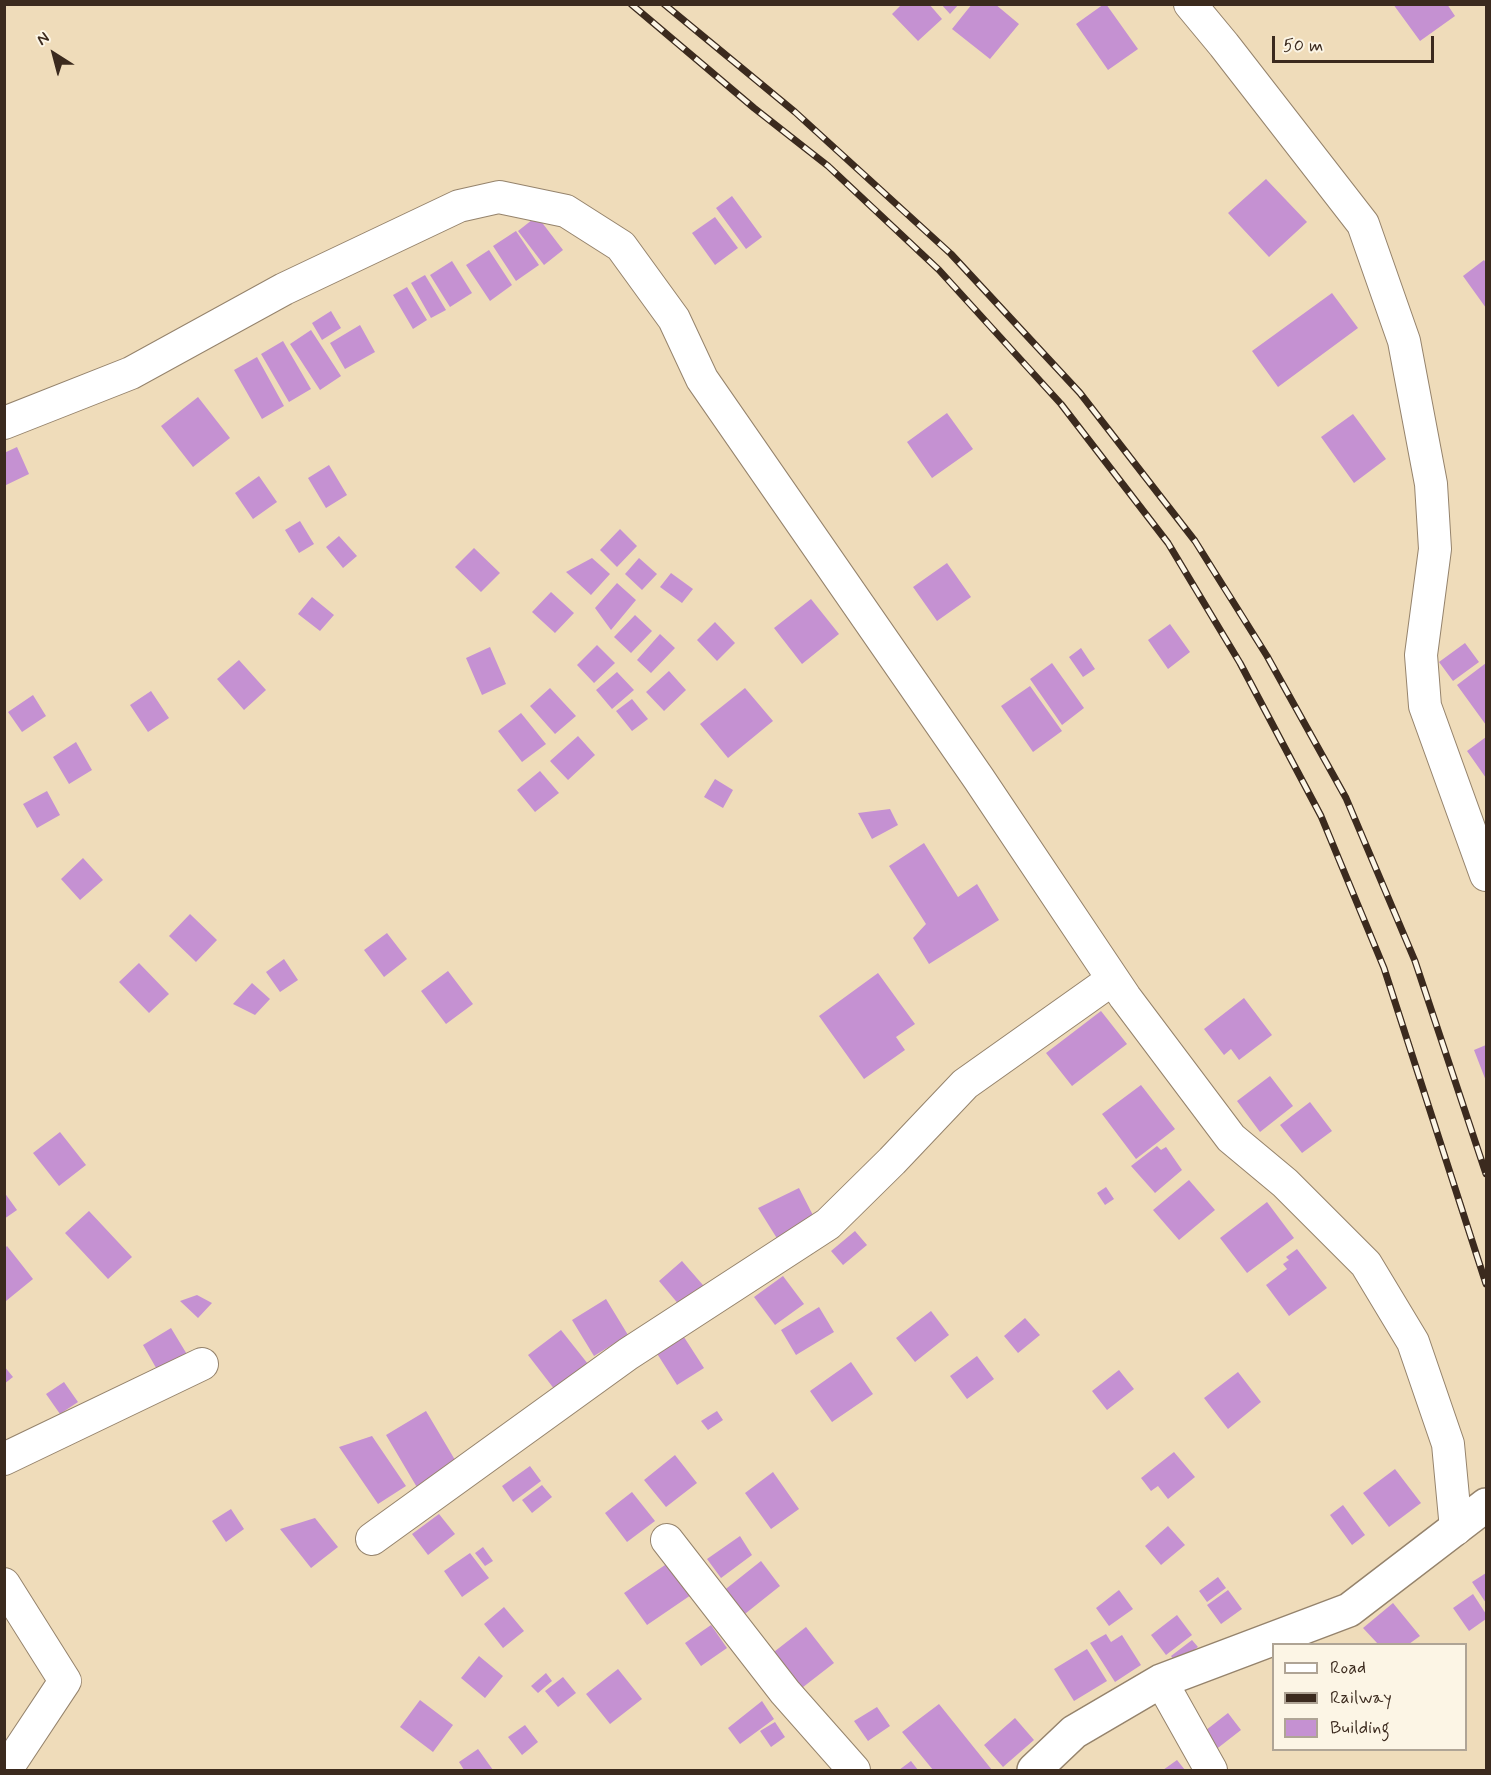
<!DOCTYPE html>
<style>
body{margin:0}
#map{position:relative;width:1491px;height:1775px;overflow:hidden;background:#efdcba;font-family:Mynerve,sans-serif}
canvas{display:block}
.frame{position:absolute;inset:0;border:6px solid #3b2a1e;pointer-events:none}
.legend{position:absolute;left:1272px;top:1643px;width:195px;height:108px;box-sizing:border-box;background:#fcf5e5;border:2px solid #afa495;margin:0;padding:8px 10px;list-style:none;font-size:18px;color:#3b2a1e}
.legend li{display:flex;align-items:center;gap:12px;height:30px}
.legend b{width:30px;border:2px solid #afa495}
.north{position:absolute;left:24px;top:24px;width:60px;height:60px;-webkit-text-stroke:4px #fcf5e5;paint-order:stroke;rotate:324deg;font-size:16px;font-weight:700;line-height:24px;text-align:center;color:#3b2a1e}
.north::after{content:'';display:block;margin:auto;width:21px;height:27px;background:#3b2a1e;clip-path:polygon(50% 0,100% 100%,50% 72%,0 100%)}
.scale{position:absolute;left:1272px;top:36px;width:162px;height:27px;box-sizing:border-box;border:3px solid #3b2a1e;border-top:0;padding-left:8px;font-size:18px;line-height:21px;white-space:nowrap;color:#3b2a1e;-webkit-text-stroke:4px #fcf5e5;paint-order:stroke}
</style>
<div id="map">
<canvas width="1491" height="1775"></canvas>
<div class="frame"></div>
<ul class="legend">
<li><b style="height:8px;background:#fff"></b>Road</li>
<li><b style="height:8px;background:#3b2a1e"></b>Railway</li>
<li><b style="height:16px;background:#c591d2"></b>Building</li>
</ul>
<div class="north">N</div>
<div class="scale">50 m</div>
</div>
<script>
const context = document.querySelector('canvas').getContext('2d');
context.lineJoin = 'round';
function fillPath(path, color) { context.fillStyle = color; context.fill(path, 'evenodd'); }
const poly = rows => new Path2D(rows.map(r => 'M' + r).join(''));
function trace(path, color, width, dash) { context.strokeStyle = color; context.lineWidth = width; context.lineCap = dash ? 'butt' : 'round'; context.setLineDash(dash || []); context.stroke(path); }
fillPath(poly([
 [902,4,929,4,942,19,918,41,892,14],
 [941,4,959,4,950,14],
 [972,4,995,4,1019,24,990,59,952,29],
 [1104,4,1106,4,1138,49,1108,70,1076,24],
 [1393,4,1447,4,1455,16,1420,41],
 [1266,179,1307,222,1269,257,1228,213],
 [732,196,762,237,746,249,716,208],
 [537,216,563,250,544,265,518,231],
 [715,217,738,248,715,265,692,233],
 [516,231,539,265,516,281,493,246],
 [489,250,512,285,490,301,466,265],
 [1484,260,1486,263,1486,308,1463,276],
 [452,261,472,293,450,307,430,275],
 [425,275,446,310,431,318,411,283],
 [407,287,427,320,413,329,393,295],
 [1332,293,1358,328,1278,387,1252,351],
 [331,311,341,328,322,340,312,323],
 [360,325,375,352,345,369,330,343],
 [311,330,341,376,320,390,290,344],
 [283,341,311,389,289,402,261,354],
 [257,357,284,406,262,419,234,370],
 [198,397,230,438,193,467,161,426],
 [947,413,973,449,932,478,907,442],
 [1353,414,1386,459,1354,483,1321,437],
 [17,447,29,474,4,486,4,453],
 [329,465,347,495,326,508,308,478],
 [259,476,277,502,253,519,235,493],
 [300,521,314,544,299,553,285,530],
 [620,529,637,546,617,567,600,550],
 [339,536,357,556,343,568,326,547],
 [474,548,500,573,481,592,455,567],
 [592,558,610,574,591,595,566,572],
 [639,558,657,574,642,590,625,574],
 [947,563,971,597,937,621,913,587],
 [671,573,693,589,682,603,660,587],
 [617,583,636,600,611,630,595,608],
 [551,592,574,613,555,633,532,612],
 [312,597,334,615,320,631,298,614],
 [811,599,839,634,802,664,774,628],
 [635,615,652,631,631,653,614,637],
 [715,622,735,643,717,661,697,640],
 [1170,624,1190,652,1168,669,1148,640],
 [660,634,675,648,651,673,637,660],
 [1465,643,1479,662,1453,681,1439,662],
 [597,645,615,663,594,683,577,665],
 [490,647,506,684,482,695,466,658],
 [1081,648,1095,669,1083,677,1069,657],
 [239,660,266,690,244,710,217,679],
 [1052,663,1084,708,1062,725,1030,679],
 [1486,663,1486,725,1457,685],
 [669,671,686,690,664,711,646,692],
 [617,672,634,690,612,709,596,690],
 [1030,686,1062,731,1033,752,1001,706],
 [550,688,576,716,555,734,530,706],
 [745,688,773,721,728,758,700,724],
 [151,691,169,718,148,732,130,705],
 [33,695,46,716,22,732,8,712],
 [632,699,648,719,632,731,616,711],
 [521,713,546,744,522,762,498,731],
 [578,736,595,755,568,780,550,761],
 [1486,737,1486,778,1467,751],
 [76,742,92,770,69,784,53,757],
 [540,771,559,793,535,812,517,790],
 [715,779,733,790,723,808,704,797],
 [47,791,60,815,37,828,23,804],
 [890,809,898,825,872,839,858,813],
 [924,843,958,897,977,884,999,920,929,964,913,938,926,924,889,866],
 [83,858,103,880,80,900,61,879],
 [190,914,217,940,196,962,169,936],
 [387,933,407,959,384,977,364,950],
 [284,959,298,980,280,992,266,972],
 [139,963,169,994,149,1013,119,982],
 [448,971,473,1004,446,1024,421,991],
 [878,973,915,1024,896,1037,905,1050,864,1079,819,1016],
 [252,983,270,999,255,1015,233,1004],
 [1244,998,1272,1035,1239,1060,1231,1049,1224,1055,1204,1029],
 [1101,1011,1127,1044,1072,1086,1046,1053],
 [1486,1045,1486,1081,1474,1050],
 [1270,1076,1293,1106,1260,1132,1237,1101],
 [1141,1085,1175,1129,1136,1159,1102,1114],
 [1310,1102,1332,1131,1302,1153,1280,1125],
 [60,1132,86,1165,59,1186,33,1153],
 [1157,1146,1161,1150,1166,1147,1182,1170,1155,1193,1131,1166],
 [1189,1180,1215,1210,1179,1240,1153,1210],
 [1106,1187,1114,1199,1105,1205,1097,1193],
 [799,1188,816,1221,778,1240,758,1208],
 [4,1192,17,1210,4,1219],
 [1267,1202,1294,1238,1247,1273,1220,1238],
 [89,1211,132,1257,108,1279,65,1233],
 [855,1231,867,1245,843,1265,831,1251],
 [7,1246,33,1279,6,1301,4,1299,4,1249],
 [1297,1249,1327,1288,1289,1316,1266,1285,1287,1269,1283,1264,1289,1260,1286,1257],
 [682,1261,709,1292,686,1313,659,1281],
 [783,1276,804,1304,775,1325,754,1297],
 [197,1295,212,1303,198,1318,180,1301],
 [606,1299,628,1335,594,1356,572,1320],
 [819,1307,834,1332,796,1355,781,1330],
 [931,1311,949,1335,915,1362,896,1338],
 [1025,1318,1040,1335,1018,1353,1004,1336],
 [171,1328,188,1356,159,1373,143,1345],
 [561,1330,588,1364,555,1390,528,1355],
 [682,1334,704,1368,677,1385,656,1352],
 [977,1356,994,1379,967,1399,950,1376],
 [851,1362,873,1394,832,1422,810,1391],
 [4,1366,13,1377,4,1384],
 [1119,1370,1134,1389,1107,1410,1092,1391],
 [1238,1372,1261,1402,1228,1429,1204,1398],
 [64,1382,78,1402,60,1414,46,1394],
 [426,1411,458,1465,418,1489,386,1435],
 [717,1411,723,1420,708,1430,701,1421],
 [372,1436,406,1486,378,1504,339,1447],
 [1174,1452,1195,1477,1168,1499,1158,1486,1151,1491,1141,1478],
 [675,1455,697,1483,666,1507,644,1480],
 [530,1466,541,1481,513,1502,502,1486],
 [1395,1469,1421,1503,1389,1527,1363,1493],
 [773,1472,799,1509,771,1529,745,1493],
 [542,1485,552,1497,532,1513,522,1500],
 [632,1492,655,1521,627,1542,605,1513],
 [1343,1505,1365,1535,1352,1545,1330,1515],
 [231,1509,244,1529,226,1542,212,1521],
 [439,1514,455,1534,428,1555,412,1534],
 [315,1518,338,1547,311,1568,280,1529],
 [1168,1526,1185,1545,1161,1565,1145,1546],
 [740,1536,752,1555,721,1578,707,1559],
 [483,1547,493,1561,485,1566,475,1553],
 [470,1553,489,1578,462,1597,444,1571],
 [761,1561,780,1586,736,1621,717,1596],
 [668,1563,691,1595,647,1625,624,1593],
 [1486,1573,1486,1603,1472,1582],
 [1218,1577,1226,1588,1207,1602,1199,1591],
 [1119,1590,1133,1609,1109,1626,1096,1608],
 [1228,1590,1242,1609,1221,1624,1207,1605],
 [1473,1594,1486,1614,1486,1619,1469,1631,1453,1608],
 [1393,1603,1420,1636,1409,1644,1378,1644,1363,1628],
 [504,1607,524,1631,503,1648,484,1624],
 [1177,1615,1192,1635,1166,1655,1151,1635],
 [711,1625,727,1648,701,1666,685,1643],
 [806,1627,834,1663,798,1691,770,1655],
 [1106,1634,1111,1642,1122,1635,1141,1665,1115,1682,1090,1643],
 [1192,1640,1198,1647,1176,1663,1171,1656],
 [1087,1649,1107,1681,1074,1701,1054,1669],
 [479,1656,503,1676,485,1698,461,1678],
 [618,1669,642,1699,610,1724,586,1694],
 [546,1673,552,1681,538,1693,531,1686],
 [563,1677,576,1693,558,1707,545,1691],
 [420,1700,453,1725,433,1752,400,1727],
 [762,1701,774,1719,740,1744,728,1728],
 [939,1704,992,1770,933,1770,902,1732],
 [877,1707,890,1726,868,1741,854,1721],
 [1228,1713,1241,1730,1214,1751,1201,1734],
 [1015,1718,1034,1740,1003,1767,984,1745],
 [775,1722,785,1737,771,1747,760,1731],
 [525,1725,538,1742,522,1755,508,1737],
 [478,1749,493,1770,464,1770,459,1762],
 [1177,1760,1185,1770,1163,1770],
 [911,1761,918,1770,899,1770]
]), '#c591d2');
const minor = poly([
 [1190,4,1224,45,1363,224,1404,341,1431,484,1435,549,1421,655,1425,706,1486,875],
 [4,423,131,373,284,289,459,206,499,197,566,211,621,246,674,319,702,379,979,779,1125,997,1231,1138,1285,1183,1366,1264,1413,1342,1448,1444,1456,1529],
 [4,1459,202,1364],
 [372,1539,628,1354,828,1224,892,1161,965,1084,1113,979],
 [667,1540,785,1692,854,1770],
 [4,1584,65,1681,6,1770],
 [1161,1681,1211,1770]
]);
const major = poly([
 [1034,1770,1074,1732,1161,1681,1349,1610,1486,1505]
]);
trace(minor, '#95836c', 34);
trace(major, '#95836c', 36);
trace(minor, '#fff', 32);
trace(major, '#fff', 33);
const rail = poly([
 [631,4,754,108,828,166,939,270,1061,404,1168,543,1240,663,1321,816,1384,968,1486,1284],
 [664,4,795,112,951,254,1080,393,1195,541,1267,656,1346,798,1415,961,1486,1174]
]);
trace(rail, '#3b2a1e', 7);
trace(rail, '#fcf5e5', 4.5, [14]);
</script>
